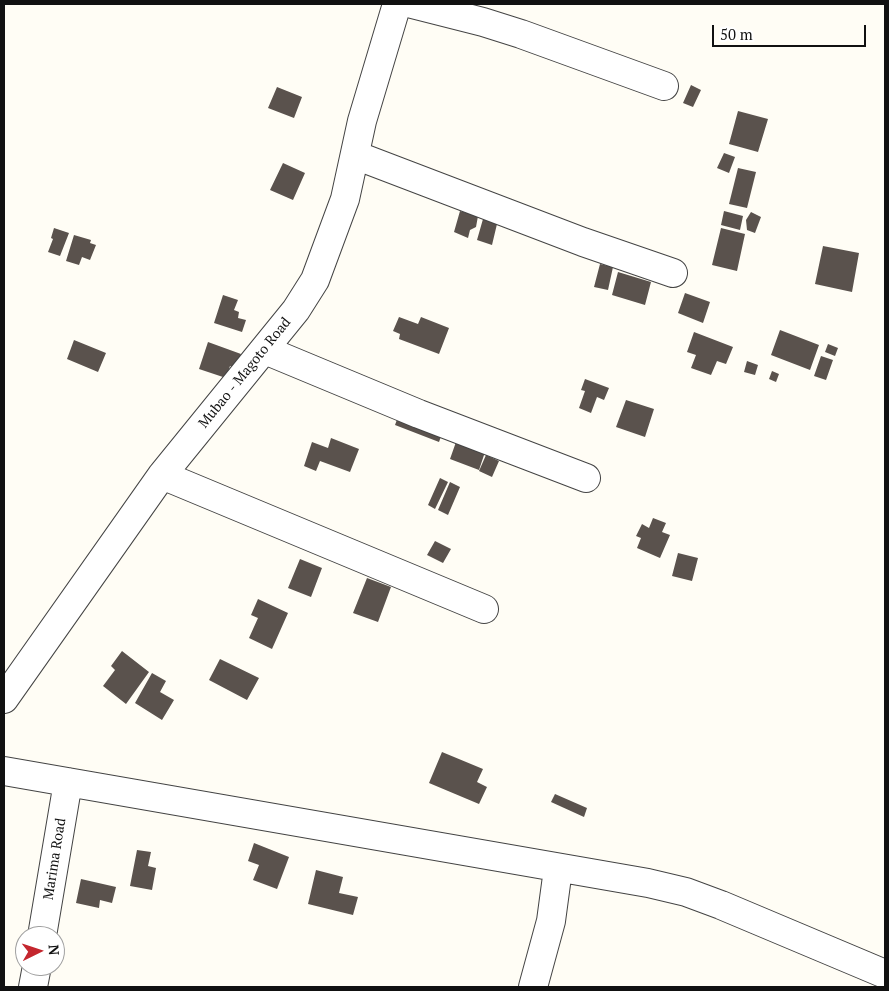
<!DOCTYPE html>
<style>
body{margin:0}
#map{position:relative;width:889px;height:991px;overflow:hidden;background:#fffdf5;font-family:"PT Serif",serif}
canvas{display:block}
.frame{position:absolute;inset:0;border:5px solid #111;pointer-events:none}
.north{position:absolute;left:15px;top:926px;width:50px;height:50px;box-sizing:border-box;background:#fff;border:1px solid #a0a0a0;border-radius:50%;rotate:86deg;font-size:14px;font-weight:700;line-height:20px;text-align:center;color:#111}
.north::after{content:'';display:block;margin:auto;width:18px;height:22px;background:#c4262e;clip-path:polygon(50% 0,100% 100%,50% 72%,0 100%)}
.scale{position:absolute;left:712px;top:25px;width:154px;height:22px;box-sizing:border-box;border:2px solid #111;border-top:0;padding-left:6px;font-size:15px;line-height:18px;white-space:nowrap;color:#111;-webkit-text-stroke:4px #fff;paint-order:stroke}
</style>
<div id="map">
<canvas width="889" height="991"></canvas>
<div class="frame"></div>
<div class="north">N</div>
<div class="scale">50 m</div>
</div>
<script>
const context = document.querySelector('canvas').getContext('2d');
context.lineJoin = 'round';
function fillPath(path, color) { context.fillStyle = color; context.fill(path, 'evenodd'); }
const poly = rows => new Path2D(rows.map(r => 'M' + r).join(''));
function trace(path, color, width, dash) { context.strokeStyle = color; context.lineWidth = width; context.lineCap = dash ? 'butt' : 'round'; context.setLineDash(dash || []); context.stroke(path); }
function label(font, color, halo, rows, align = 'center') {
  context.font = font + ' "PT Serif",serif'; context.lineWidth = 5; context.setLineDash([]); context.textBaseline = 'middle'; context.strokeStyle = halo; context.fillStyle = color; for (const [text, x, y, turn = 0] of rows) {
    context.save(); context.translate(x, y); context.rotate((+turn || 0) * Math.PI / 180); context.textAlign = isNaN(turn) ? turn : align; if (halo) context.strokeText(text, 0, 0); context.fillText(text, 0, 0); context.restore();
  }
}
fillPath(poly([
 [691,85,701,90,693,107,683,103],
 [277,87,302,97,294,118,268,108],
 [738,111,768,119,758,152,729,144],
 [724,153,735,157,729,173,717,168],
 [283,163,305,173,293,200,270,190],
 [738,168,756,172,747,208,729,204],
 [460,211,478,216,476,227,470,230,468,238,454,232],
 [724,211,743,216,740,230,721,225],
 [751,212,761,217,755,233,747,230,746,220],
 [483,219,497,224,492,245,477,240],
 [54,228,69,233,60,256,48,252,53,239,51,238],
 [721,228,745,234,737,271,712,265],
 [74,235,91,240,90,243,96,245,90,260,82,257,79,265,66,261],
 [823,246,859,253,852,292,815,284],
 [600,264,613,267,608,290,594,287],
 [618,272,651,282,645,305,612,295],
 [685,293,710,302,703,323,678,313],
 [223,295,238,300,234,310,239,312,238,318,246,320,242,332,214,323],
 [399,317,418,324,421,317,449,328,439,354,399,339,400,334,393,331],
 [780,330,819,345,810,370,771,355],
 [694,332,733,347,726,364,717,361,711,375,691,368,696,355,687,352],
 [74,340,106,353,98,372,67,359],
 [208,342,241,354,236,369,230,366,226,378,199,369],
 [828,344,838,348,835,356,825,352],
 [821,356,833,360,826,380,814,376],
 [747,361,758,365,755,375,744,372],
 [772,371,779,374,776,382,769,379],
 [585,379,609,388,604,400,597,397,591,413,579,408,585,391,581,390],
 [626,400,654,409,645,437,616,427],
 [399,414,444,428,439,442,395,425],
 [331,438,359,449,350,472,320,461,316,471,304,466,312,442,328,448],
 [456,442,485,452,479,470,450,459],
 [486,455,499,461,492,477,479,471],
 [440,478,448,482,435,509,428,505],
 [450,482,460,487,448,515,438,510],
 [653,518,666,523,662,532,670,535,660,558,637,548,641,538,636,536,642,524,649,528],
 [435,541,451,549,443,563,427,555],
 [678,553,698,558,692,581,672,576],
 [300,559,322,568,311,597,288,588],
 [367,578,391,587,378,622,353,613],
 [258,599,288,613,272,649,249,638,258,618,251,615],
 [122,651,149,672,126,704,103,686,115,670,111,666],
 [220,659,259,678,247,700,209,680],
 [152,673,166,681,160,692,174,700,162,720,135,703],
 [442,752,483,769,477,782,487,787,479,804,429,783],
 [555,794,587,808,584,817,551,802],
 [254,843,289,857,277,889,253,880,259,865,248,861],
 [137,850,151,852,148,866,156,868,152,890,130,886],
 [316,870,343,877,339,893,358,897,353,915,308,904],
 [81,879,116,887,112,903,100,900,99,908,76,903]
]), '#5a524d');
const minor = poly([
 [412,4,483,22,521,34,664,86],
 [355,155,583,242,673,273],
 [265,350,419,414,586,478],
 [162,475,484,609],
 [4,699,162,475,296,310,315,280,345,199,362,121,397,4],
 [4,771,648,883,686,892,721,905,885,974],
 [42,936,68,782],
 [33,987,37,966],
 [533,987,551,921,558,869]
]);
trace(minor, '#444', 30);
trace(minor, '#fff', 28);
label('14px', '#111', '#fff', [
 ["Mubao - Magoto Road",245,373,-51],
 ["Marima Road",55,859,-81]
]);
</script>
